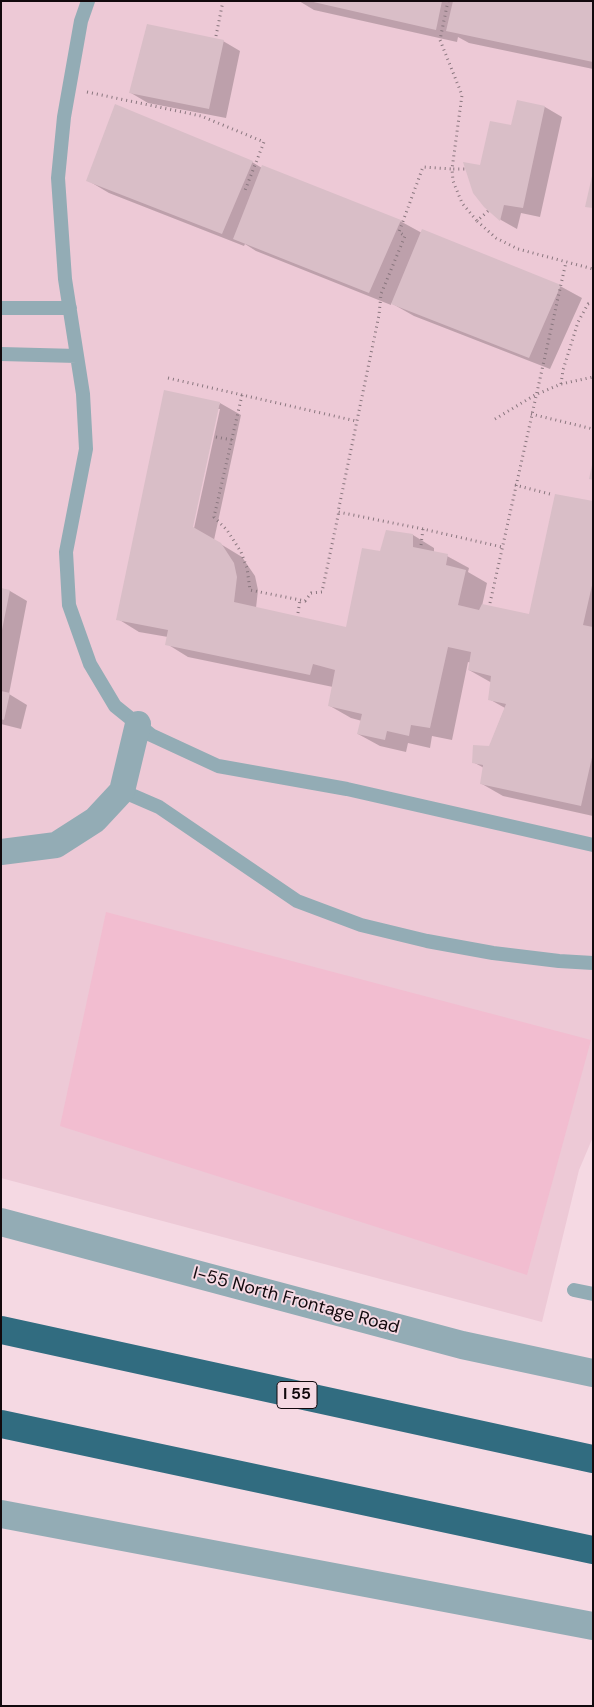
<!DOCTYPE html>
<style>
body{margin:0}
#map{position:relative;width:594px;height:1707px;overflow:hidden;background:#f5d9e3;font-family:"DM Sans",sans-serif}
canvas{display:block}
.frame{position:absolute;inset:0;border:2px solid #12090d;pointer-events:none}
</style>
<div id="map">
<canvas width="594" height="1707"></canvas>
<div class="frame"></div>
</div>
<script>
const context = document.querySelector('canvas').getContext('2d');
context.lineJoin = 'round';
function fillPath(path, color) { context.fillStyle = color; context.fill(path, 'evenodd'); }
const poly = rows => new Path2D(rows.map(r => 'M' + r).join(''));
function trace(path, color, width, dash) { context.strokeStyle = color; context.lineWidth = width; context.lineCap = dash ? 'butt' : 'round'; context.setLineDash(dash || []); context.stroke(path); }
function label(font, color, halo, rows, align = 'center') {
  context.font = font + ' "DM Sans",sans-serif'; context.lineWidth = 4; context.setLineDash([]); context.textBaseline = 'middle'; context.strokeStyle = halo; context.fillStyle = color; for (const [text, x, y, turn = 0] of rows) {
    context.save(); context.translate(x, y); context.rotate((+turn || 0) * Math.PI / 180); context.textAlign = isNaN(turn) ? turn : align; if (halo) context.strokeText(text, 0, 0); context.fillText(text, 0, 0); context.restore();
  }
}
fillPath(poly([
 [1,1,593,1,593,1137,579,1170,542,1322,1,1178]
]), '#edc9d6');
fillPath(poly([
 [106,912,591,1040,527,1275,60,1126]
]), '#f2bdd0');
fillPath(poly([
 [299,1,593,1,593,69,469,43,458,37,457,42,314,10],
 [223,41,240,51,226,118,148,103,131,93],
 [518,102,545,107,562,117,540,217,521,213,517,229,501,220,485,206,481,167,512,126],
 [252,162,262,168,400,221,422,233,560,286,582,298,550,369,414,316,391,303,391,305,256,251,245,244,244,246,109,193,87,180],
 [220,403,241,415,214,540,242,557,255,576,258,590,256,608,347,628,381,553,413,535,434,548,434,553,447,556,469,568,468,572,487,583,482,606,530,615,593,502,593,816,503,796,482,784,484,768,473,762,489,748,505,708,489,699,492,683,469,670,471,663,468,662,452,740,432,736,430,748,408,743,406,752,380,746,358,734,362,721,351,718,330,706,333,687,188,657,167,644,168,637,139,632,118,619],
 [217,409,220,409,193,533,191,532],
 [1,589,10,591,27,601,9,694,27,705,21,729,1,724]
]), '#0003');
fillPath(poly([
 [309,1,442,1,436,30],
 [453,1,593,1,593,62,446,31],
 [147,24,224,40,209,109,129,93],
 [517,100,545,106,523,208,504,205,500,221,484,207,473,193,463,162,480,165,490,121,511,125],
 [115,104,253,161,222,234,86,181],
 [262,165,401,220,369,293,233,239],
 [592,176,593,176,593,208,585,207],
 [422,229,561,285,529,358,391,304],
 [164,390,220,402,193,527,221,543,234,563,237,577,234,602,346,627,362,548,380,551,386,530,413,534,413,547,448,554,446,565,466,570,458,605,479,610,482,604,529,614,555,494,593,501,593,581,583,625,593,627,593,753,581,806,480,784,483,765,472,763,473,745,489,746,506,704,488,700,491,676,468,670,471,652,448,647,430,728,411,725,409,736,387,731,385,740,357,734,362,714,328,706,335,670,313,664,310,675,165,645,168,630,116,620],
 [592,465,593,465,593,480,589,479],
 [1,588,10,590,2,630,1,630],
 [1,691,10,693,4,720,1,719]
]), '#d9bec7');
trace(poly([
 [448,1,440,40,462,95,452,169,465,169],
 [216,36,223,1],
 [87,92,201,116,264,142,244,193],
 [488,211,477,221,496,238,518,249,593,269],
 [168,378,356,421],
 [561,384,563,370,578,322,588,304,593,302],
 [242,395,214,517,227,530,241,552,247,568,250,590,305,601,311,593,322,592,339,511],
 [531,414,593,429],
 [495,419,535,395,561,384,593,377],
 [216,437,232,440],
 [515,485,550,494],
 [423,529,338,512,379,315,381,294,405,236,399,232,423,167,452,169,453,181,462,203,477,221],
 [421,545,423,529,502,547],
 [490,603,566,262],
 [298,613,300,600]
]), '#89767e', 3, [1, 4]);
trace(poly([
 [88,1,81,21,64,117,58,178,65,279,83,394,86,449,66,552,69,605,90,664,115,706,151,735,218,766,347,789,593,845],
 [1,308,70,308],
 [1,354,77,356],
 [122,791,159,807,297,901,361,925,427,941,493,953,559,961,593,963],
 [574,1290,593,1294]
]), '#93acb5', 14);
trace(poly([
 [1,852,56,845,95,820,122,791,138,724]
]), '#93acb5', 26);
trace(poly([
 [1,1222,462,1345,593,1373],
 [1,1514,593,1626]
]), '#93acb5', 28);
trace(poly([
 [1,1330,593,1459],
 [1,1424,593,1550]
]), '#316c80', 28);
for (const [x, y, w] of [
 [297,1395,40]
]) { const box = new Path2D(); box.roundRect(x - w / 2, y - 13.5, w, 27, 4); context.fillStyle = '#f5d9e3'; context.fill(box); trace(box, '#12090d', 1); }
label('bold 16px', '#12090d', null, [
 ["I 55",297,1395]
]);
label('18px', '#12090d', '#f5d9e3', [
 ["I-55 North Frontage Road",296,1301,15]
]);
</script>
